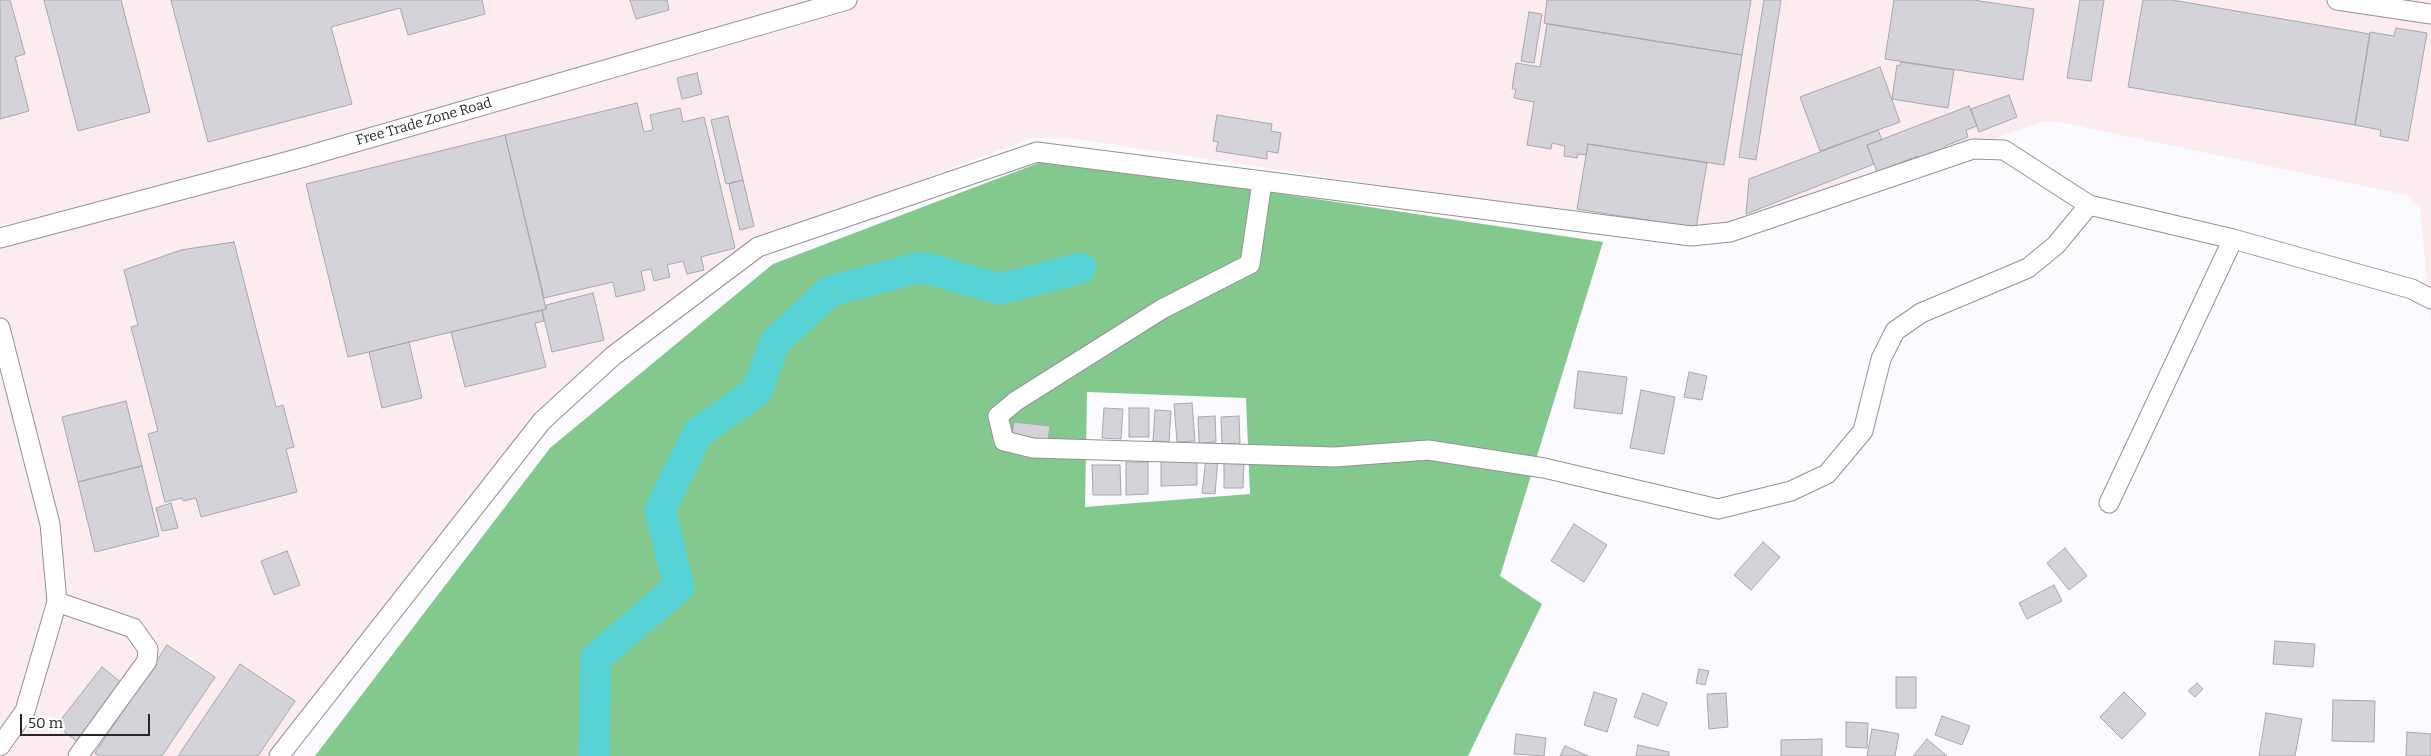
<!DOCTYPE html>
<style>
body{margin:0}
#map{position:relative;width:2431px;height:756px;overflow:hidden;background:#fafaff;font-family:Bitter,serif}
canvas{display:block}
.scale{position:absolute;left:20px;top:714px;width:130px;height:22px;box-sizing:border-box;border:2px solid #272729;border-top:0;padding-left:6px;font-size:15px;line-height:18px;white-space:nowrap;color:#272729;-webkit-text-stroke:4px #fff;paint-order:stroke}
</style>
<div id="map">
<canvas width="2431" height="756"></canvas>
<div class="scale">50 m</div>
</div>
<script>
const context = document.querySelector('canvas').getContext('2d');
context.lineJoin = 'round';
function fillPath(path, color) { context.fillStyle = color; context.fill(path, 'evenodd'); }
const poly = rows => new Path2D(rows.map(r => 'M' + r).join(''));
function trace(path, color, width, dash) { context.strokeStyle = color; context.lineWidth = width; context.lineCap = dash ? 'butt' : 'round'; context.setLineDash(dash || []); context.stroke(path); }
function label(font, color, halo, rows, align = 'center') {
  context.font = font + ' Bitter,serif'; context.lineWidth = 4; context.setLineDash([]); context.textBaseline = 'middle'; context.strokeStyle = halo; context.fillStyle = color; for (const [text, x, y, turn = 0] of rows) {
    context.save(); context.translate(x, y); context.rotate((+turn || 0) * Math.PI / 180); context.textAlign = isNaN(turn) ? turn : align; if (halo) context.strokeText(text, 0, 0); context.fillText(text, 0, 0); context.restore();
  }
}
fillPath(poly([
 [0,0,2431,0,2431,325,2420,207,2407,195,2059,122,2042,122,1724,233,1472,199,1076,139,1032,138,789,229,760,245,534,431,286,756,0,756]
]), '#fcecef');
fillPath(poly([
 [1049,159,1603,242,1500,576,1542,604,1468,756,315,756,550,448,773,264],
 [1087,392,1246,398,1250,494,1085,507]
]), '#83c98e');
trace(poly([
 [594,756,596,658,679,587,660,510,698,433,757,391,775,342,830,291,922,267,1000,289,1081,268]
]), '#57d3d6', 31);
const building = poly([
 [0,0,10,0,25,54,15,57,29,111,0,119,0,0],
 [44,0,121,0,150,112,78,131,44,0],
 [171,0,482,0,485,14,408,35,400,8,331,27,352,104,208,142,171,0],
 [630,0,667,0,669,10,636,19,630,0],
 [1547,0,1751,0,1742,55,1544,23,1547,0],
 [1764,0,1781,0,1756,160,1739,157,1764,0],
 [1894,0,1973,0,2034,9,2023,80,1885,59,1894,0],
 [2080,0,2104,0,2091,81,2067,78,2080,0],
 [2143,0,2172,0,2370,34,2355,125,2128,87,2143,0],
 [1529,12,1542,14,1534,63,1521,61,1529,12],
 [1547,24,1742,55,1724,165,1588,144,1586,155,1578,154,1577,158,1564,156,1565,146,1552,143,1551,149,1527,145,1534,102,1514,98,1516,89,1512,89,1516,63,1540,67,1547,24],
 [2396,28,2427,33,2408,141,2380,136,2381,130,2355,125,2370,32,2394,36,2396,28],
 [1901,62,1954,70,1948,108,1892,99,1897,65,1900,66,1901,62],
 [1880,67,1900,122,1820,151,1800,97,1880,67],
 [697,73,702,94,682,99,677,78,697,73],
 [2009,95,2017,117,1979,132,1971,109,2009,95],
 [637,103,644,132,653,130,650,115,680,108,683,122,704,117,735,248,701,257,704,270,687,274,683,261,667,265,670,277,654,281,651,269,641,271,645,290,616,297,613,282,544,298,505,135,637,103],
 [1969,106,1977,126,1966,130,1968,137,1945,146,1946,149,1919,160,1918,156,1877,172,1867,145,1969,106],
 [1217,115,1272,124,1271,131,1281,133,1278,153,1267,151,1267,159,1216,151,1218,142,1213,141,1217,115],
 [728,116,743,180,726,184,711,120,728,116],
 [1878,130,1882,140,1867,145,1874,164,1746,214,1749,179,1878,130],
 [505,135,546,309,348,357,306,184,505,135],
 [1588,144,1707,163,1696,228,1577,209,1588,144],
 [743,180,754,226,740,230,729,184,743,180],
 [234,242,276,407,283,405,294,447,286,449,297,492,201,517,196,498,183,501,182,498,165,502,148,434,158,431,131,327,138,325,124,270,181,250,234,242],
 [593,293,604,340,552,352,542,310,546,309,546,305,593,293],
 [542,310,544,321,535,323,546,367,465,387,451,332,542,310],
 [409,342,422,398,382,408,369,352,409,342],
 [1578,371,1627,377,1622,414,1574,408,1578,371],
 [1689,372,1707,376,1702,400,1684,397,1689,372],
 [1641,390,1675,397,1664,454,1630,448,1641,390],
 [126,401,142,466,78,482,62,417,126,401],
 [1192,403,1195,441,1177,442,1174,404,1192,403],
 [1104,408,1123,409,1121,439,1102,438,1104,408],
 [1129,408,1149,408,1149,437,1129,437,1129,408],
 [1155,410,1171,411,1169,442,1153,441,1155,410],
 [1215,416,1216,442,1199,443,1198,417,1215,416],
 [1239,416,1240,443,1222,444,1221,417,1239,416],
 [1014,422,1050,426,1048,441,1012,436,1014,422],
 [1197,456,1197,485,1161,486,1161,458,1197,456],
 [1206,457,1218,458,1215,494,1202,493,1206,457],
 [1224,460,1244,461,1243,488,1224,488,1224,460],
 [1126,462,1148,462,1148,494,1126,495,1126,462],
 [1092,465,1120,465,1121,495,1093,495,1092,465],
 [142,466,159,536,95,552,78,482,142,466],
 [171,503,178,528,162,531,156,508,171,503],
 [1574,524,1607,545,1584,582,1551,561,1574,524],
 [1763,542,1780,557,1751,590,1734,575,1763,542],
 [2065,548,2087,576,2069,590,2047,563,2065,548],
 [287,551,300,585,274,595,261,561,287,551],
 [2054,585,2062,601,2027,619,2019,603,2054,585],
 [2275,641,2315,644,2313,667,2273,664,2275,641],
 [167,645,215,677,162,756,99,756,95,753,167,645],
 [240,664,295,701,258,756,178,756,240,664],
 [102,667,123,684,78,742,56,726,102,667],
 [1699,669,1709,671,1705,685,1696,683,1699,669],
 [1896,677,1916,677,1916,708,1896,708,1896,677],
 [2197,683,2203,689,2195,697,2188,691,2197,683],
 [1594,692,1617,699,1607,732,1584,725,1594,692],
 [2124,692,2146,714,2122,739,2100,717,2124,692],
 [1643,693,1667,703,1658,726,1634,717,1643,693],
 [1726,693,1728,727,1709,729,1707,694,1726,693],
 [2333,700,2375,701,2374,742,2332,741,2333,700],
 [2266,713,2302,719,2295,756,2259,756,2266,713],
 [1942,716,1970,726,1962,745,1935,735,1942,716],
 [1846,722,1868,723,1867,748,1846,747,1846,722],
 [1872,729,1899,734,1895,756,1867,756,1872,729],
 [2407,732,2431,734,2431,756,2406,756,2407,732],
 [1516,734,1546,738,1544,756,1514,754,1516,734],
 [1822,739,1822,756,1781,756,1781,740,1822,739],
 [1927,739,1947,756,1913,756,1927,739],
 [1638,745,1669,752,1669,756,1636,756,1638,745],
 [1565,746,1588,756,1560,756,1565,746]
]);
fillPath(building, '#d3d3d9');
trace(building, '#a7a7ad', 1);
const minor = poly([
 [2337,0,2431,14],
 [1262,182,1250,264,1162,309,1016,401,998,416,1004,441,1033,448,1335,457,1428,450,1544,468,1718,509,1791,491,1827,474,1863,431,1881,359,1895,331,1921,313,2028,268,2056,245,2089,205],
 [0,238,297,159,847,0],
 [0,328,50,524,57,602,25,711,0,746],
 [2109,503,2233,239],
 [57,602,133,628,148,649,147,661,78,756],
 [279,756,542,421,613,356,758,247,1037,152,1691,236,1730,232,1973,149,2004,150,2089,205,2233,239,2412,289,2431,299]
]);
trace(minor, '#929197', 21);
trace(minor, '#fff', 19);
label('14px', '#272729', '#fff', [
 ["Free Trade Zone Road",424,122,-16]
]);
</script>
